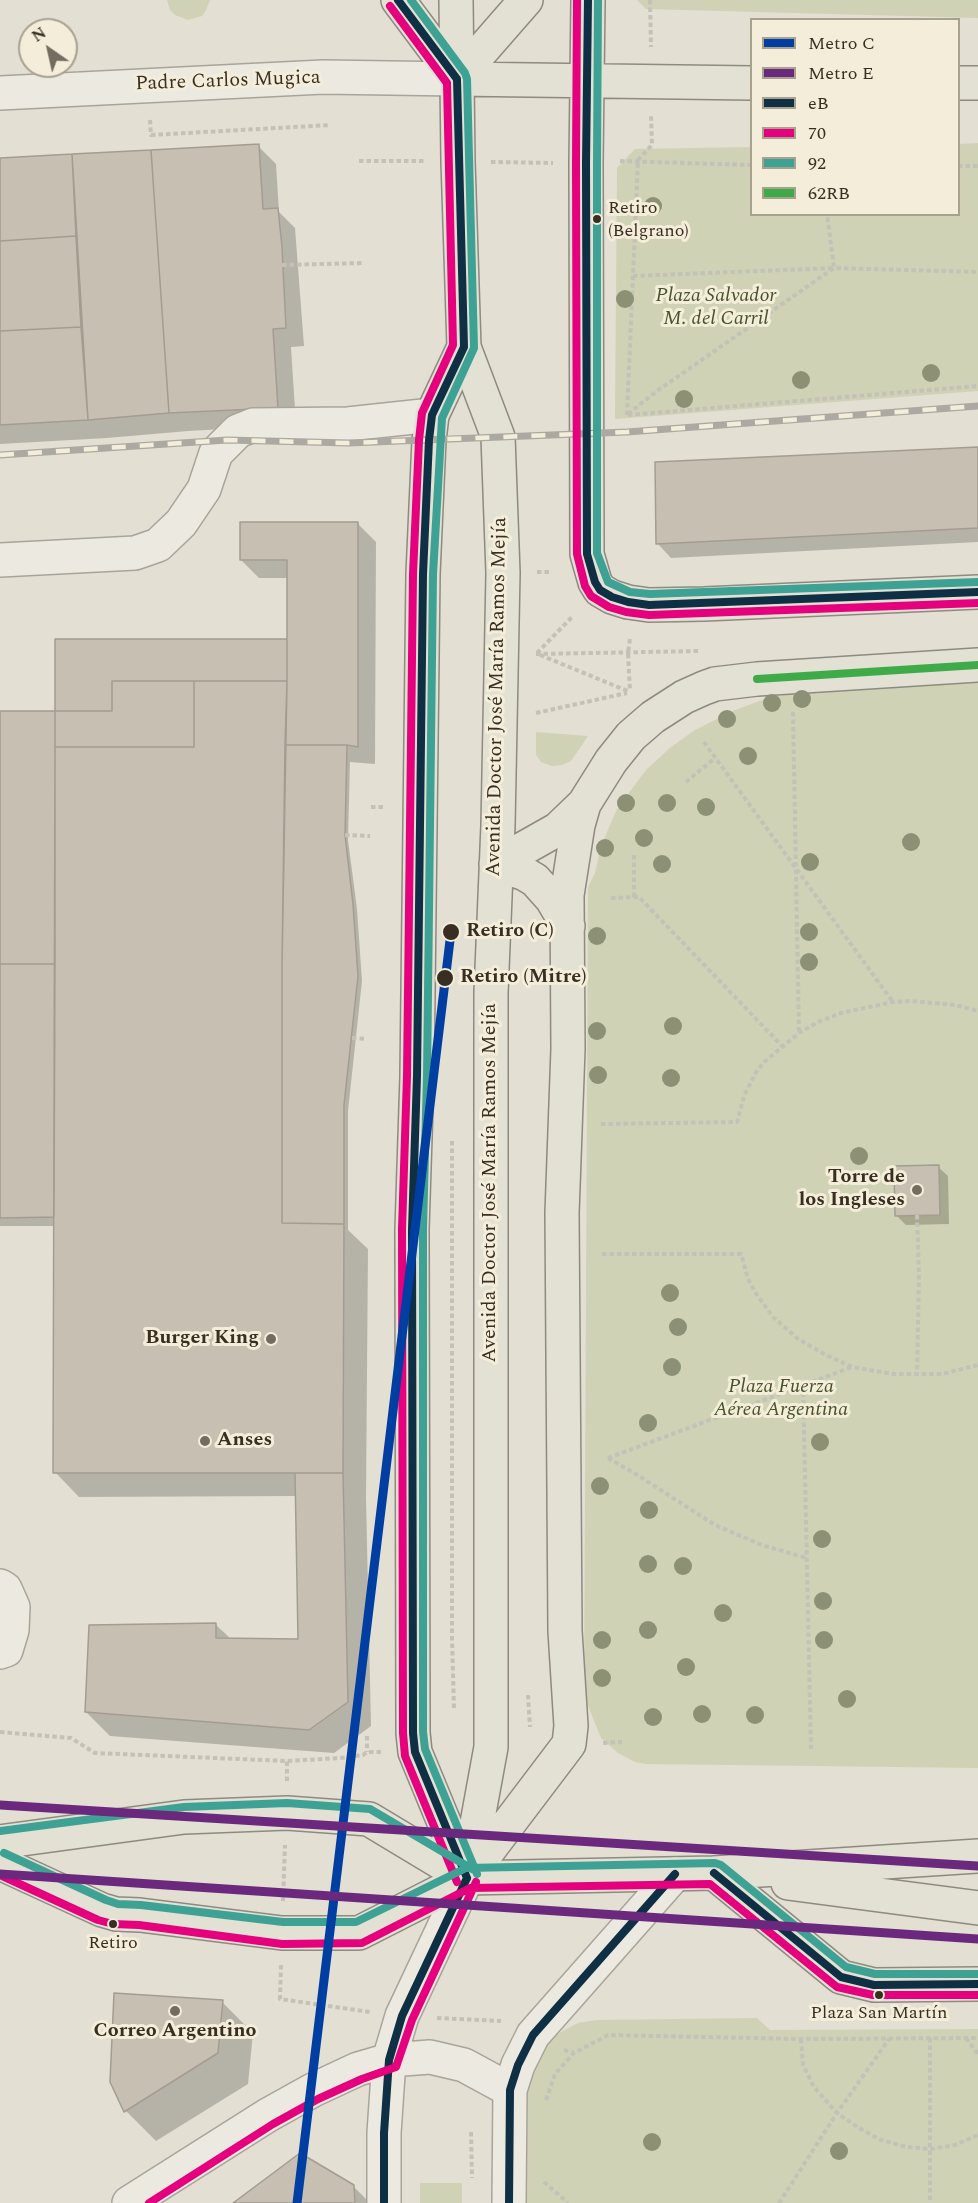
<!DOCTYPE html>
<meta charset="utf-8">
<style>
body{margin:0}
#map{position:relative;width:978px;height:2203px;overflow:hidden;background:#e3dfd2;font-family:Spectral,serif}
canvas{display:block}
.legend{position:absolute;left:750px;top:18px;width:210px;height:198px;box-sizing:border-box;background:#f3edd9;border:2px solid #a8a190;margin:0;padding:8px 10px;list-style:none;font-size:18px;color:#382e22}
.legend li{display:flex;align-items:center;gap:12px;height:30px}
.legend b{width:30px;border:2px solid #a8a190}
.north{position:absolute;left:18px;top:18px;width:60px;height:60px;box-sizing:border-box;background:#f3edd9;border:2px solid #a8a190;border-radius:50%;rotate:326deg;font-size:16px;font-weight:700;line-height:24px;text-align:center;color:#382e22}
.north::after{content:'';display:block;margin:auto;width:21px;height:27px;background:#746c60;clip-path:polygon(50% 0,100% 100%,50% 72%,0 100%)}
</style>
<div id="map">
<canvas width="978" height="2203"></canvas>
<ul class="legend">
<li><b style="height:8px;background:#003ea1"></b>Metro C</li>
<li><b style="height:8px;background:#6b297e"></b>Metro E</li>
<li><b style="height:8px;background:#0f2f44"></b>eB</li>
<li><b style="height:8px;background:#e5007d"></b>70</li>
<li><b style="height:8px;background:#3da293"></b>92</li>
<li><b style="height:8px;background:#3fab48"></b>62RB</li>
</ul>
<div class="north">N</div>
</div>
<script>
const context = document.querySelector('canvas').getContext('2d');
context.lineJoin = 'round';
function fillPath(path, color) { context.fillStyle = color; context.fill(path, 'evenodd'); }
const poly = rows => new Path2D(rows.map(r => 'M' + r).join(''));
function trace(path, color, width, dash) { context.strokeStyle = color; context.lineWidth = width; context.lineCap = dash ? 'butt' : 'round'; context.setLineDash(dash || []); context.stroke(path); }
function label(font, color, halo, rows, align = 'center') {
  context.font = font + ' Spectral,serif'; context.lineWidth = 6; context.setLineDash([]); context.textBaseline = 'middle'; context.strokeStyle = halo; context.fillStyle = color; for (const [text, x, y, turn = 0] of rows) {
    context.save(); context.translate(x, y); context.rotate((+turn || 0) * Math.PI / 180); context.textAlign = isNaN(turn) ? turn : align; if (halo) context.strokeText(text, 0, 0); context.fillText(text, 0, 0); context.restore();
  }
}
fillPath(poly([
 [167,0,210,0,206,10,202,16,188,20,175,15,170,10],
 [637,0,978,0,978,18,646,9],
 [978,143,978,391,615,419,617,168,635,149,751,147,752,214,958,214,959,144],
 [978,682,978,1768,645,1764,635,1762,618,1753,601,1738,584,1696,588,887,595,873,601,846,617,809,646,770,671,747,695,730,735,710,765,699,789,694],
 [536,732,588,736,571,761,562,765,552,766,541,762,536,755],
 [757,2018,770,2030,978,2029,978,2203,524,2203,522,2094,546,2043,561,2032,578,2023,597,2020],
 [420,2183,462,2183,462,2203,420,2203]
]), '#d0d2b5');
fillPath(poly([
 [258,146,276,164,279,212,295,228,304,346,291,347,296,425,188,431,107,438,0,444,0,160],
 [978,448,978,542,671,558,657,543],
 [357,523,376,542,375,764,350,762,348,840,357,909,362,981,348,1111,348,1230,368,1249,366,1498,371,1726,334,1753,110,1736,86,1712,215,1624,231,1639,300,1640,297,1496,79,1497,55,1472,55,1226,0,1226,0,712,57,712,289,640,289,578,259,578,241,560],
 [938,1167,948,1176,949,1224,906,1225,896,1215],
 [222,2002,253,2033,248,2084,156,2141,126,2111],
 [353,2186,370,2203,236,2203]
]), '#0003');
const building = poly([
 [259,144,263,209,278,208,282,247,286,328,273,329,278,408,169,413,151,150,259,144],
 [151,150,169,413,88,420,72,154,151,150],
 [72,154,76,236,0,241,0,158,72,154],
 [76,236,81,327,0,331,0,241,76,236],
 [81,327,88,420,0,425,0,331,81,327],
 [978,447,978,528,656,544,655,462,978,447],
 [240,522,358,522,358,747,347,745,285,745,287,681,287,560,240,560,240,522],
 [55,639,287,639,287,681,112,681,112,711,55,711,55,639],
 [112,681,194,681,194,747,55,747,55,711,112,711,112,681],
 [194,681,287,681,282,966,282,1223,344,1224,343,1473,53,1473,55,747,194,747,194,681],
 [0,711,55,711,55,964,0,964,0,711],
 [285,745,347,745,345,835,353,904,358,976,344,1105,344,1224,282,1223,282,966,285,745],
 [0,964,55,964,54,1217,0,1218,0,964],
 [939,1165,940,1215,895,1216,894,1166,939,1165],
 [295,1473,343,1473,348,1702,309,1730,85,1712,89,1625,216,1623,216,1638,298,1639,295,1473],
 [114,1993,223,2000,218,2053,124,2112,110,2082,114,1993],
 [300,2153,354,2185,355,2203,233,2203,300,2153]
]);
fillPath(building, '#c7bfb2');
trace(building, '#a49c91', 1.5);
const minor = poly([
 [0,93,323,77,457,79],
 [0,560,135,553,158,545,181,523,204,489,216,453,238,431,253,425,348,424,432,415],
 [0,1586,5,1589,13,1607,12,1630,6,1650,0,1652],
 [129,2203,268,2115,313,2090,358,2069,389,2060,430,2057,464,2065,510,2090],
 [384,2203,384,2133,389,2060,402,2016,467,1878],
 [509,2203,510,2090,518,2065,533,2035,675,1874]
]);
const major = poly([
 [398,0,457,79],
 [456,0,458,161,464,347,498,437,503,573,498,825,491,993,491,1747,467,1878],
 [588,0,586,163,587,554,595,582,600,590,612,597,628,602,649,605,704,604,978,592],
 [457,79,752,83],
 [457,79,526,0],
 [958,83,978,83],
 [464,347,432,415,429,440,423,574,417,1076,412,1229,413,1733,415,1752,467,1878],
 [496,864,558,829,584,804,611,761,631,736,653,717,684,697,704,688,715,684,757,679,978,665],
 [496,864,525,874,535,880,552,899,568,926],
 [0,1842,184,1817,287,1813,369,1819,467,1878],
 [0,1863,102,1910,116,1914,140,1915,282,1933,359,1933,467,1878,714,1873,978,1856],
 [472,1872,569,1744,571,1726,565,1631,562,1213,568,1049,567,895,578,825,584,804],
 [714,1873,841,1977,874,1985,978,1984],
 [788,1883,978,1908]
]);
trace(minor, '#a9a49a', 36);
trace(major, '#8e8a81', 36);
trace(poly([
 [650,0,651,47],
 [150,120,151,135,330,125],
 [359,161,424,161],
 [620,161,752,165],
 [491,162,553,163],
 [958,166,978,166],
 [282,265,363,263],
 [633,276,834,268,827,214],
 [628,414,657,391,834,268,978,272],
 [627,415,638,160,652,145,651,115],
 [628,415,978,386],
 [537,572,549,572],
 [630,639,628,653,630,691],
 [537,653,572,617],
 [536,654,700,651],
 [540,655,630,692],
 [793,712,799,1033],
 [536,713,627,693],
 [704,742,893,1002],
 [686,782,715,758],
 [371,807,385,807],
 [345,835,370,836],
 [634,897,634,853],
 [611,898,639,897,782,1046],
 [352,1038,366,1039],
 [601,1124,737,1122,744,1096,755,1074,763,1063,799,1033,818,1022,841,1013,893,1002,911,1001,955,1005,978,1011],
 [452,1141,452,1638,454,1710],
 [917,1215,919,1276,917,1376],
 [602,1254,741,1254,748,1279,755,1292,773,1317,798,1339,824,1354,852,1367,893,1374,942,1374,978,1365],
 [803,1385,811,1749],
 [608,1458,852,1367],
 [608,1458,639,1476,715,1525,762,1545,807,1558],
 [528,1695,530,1727],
 [0,1732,71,1738,95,1753,287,1761,340,1758,363,1755,367,1752,383,1752],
 [367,1736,367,1752],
 [603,1743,622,1742],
 [287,1781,287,1761],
 [283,1901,285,1845],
 [281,1965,280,1999,370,2012],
 [437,2018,501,2021],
 [930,2038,930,2203],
 [966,2038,978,2054],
 [801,2039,803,2065,814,2087,837,2113,859,2128,881,2140,907,2147,931,2149,955,2145,978,2135],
 [564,2050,574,2053],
 [546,2100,555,2074,574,2053,608,2035,801,2039,978,2038],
 [471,2132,472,2178],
 [544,2182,568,2203],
 [779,2203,837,2113,889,2039]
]), '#c4c1b8', 4, [4.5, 3]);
trace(minor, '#ece9e1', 33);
trace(major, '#e3e0d4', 33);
const rail = poly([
 [0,455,227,440,349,443,627,432,978,406]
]);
trace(rail, '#aca9a2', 7);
trace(rail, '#f3edd9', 4.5, [14]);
trace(poly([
 [398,0,457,79,464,347,432,415,429,440,423,574,417,1076,412,1229,413,1733,415,1752,467,1878],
 [588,0,586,163,587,554,595,582,600,590,612,597,628,602,649,605,978,592],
 [714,1873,841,1977,874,1985,978,1984],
 [384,2203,384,2133,389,2060,402,2016,467,1878],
 [509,2203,510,2090,518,2065,533,2035,675,1874]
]), '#0f2f44', 8);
trace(poly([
 [577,0,576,163,577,554,585,586,591,596,609,607,626,612,649,615,978,603],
 [390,6,447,83,453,345,422,413,419,440,413,574,407,1076,402,1229,403,1733,405,1756,457,1882],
 [0,1875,98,1920,113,1924,139,1925,282,1944,362,1943,470,1888,710,1884,837,1987,873,1995,978,1995],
 [149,2203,273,2124,318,2099,362,2079,396,2067,412,2020,476,1882]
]), '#e5007d', 8);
trace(poly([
 [411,0,465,73,467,79,474,348,442,418,433,574,427,1076,423,1229,423,1732,425,1749,477,1874],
 [598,0,597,163,597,553,608,582,630,592,650,594,978,582],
 [0,1831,184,1807,287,1803,370,1809,472,1869],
 [4,1853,106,1900,118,1904,141,1905,283,1922,356,1922,466,1868,715,1863,721,1865,846,1967,875,1974,978,1974]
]), '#3da293', 8);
trace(poly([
 [757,679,978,665]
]), '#3fab48', 8);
trace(poly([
 [297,2203,451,932]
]), '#003ea1', 9);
trace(poly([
 [0,1805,978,1866],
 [0,1874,978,1939]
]), '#6b297e', 9);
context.fillStyle = '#8c9176';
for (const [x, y] of [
 [653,206],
 [625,299],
 [931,373],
 [801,380],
 [684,399],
 [802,699],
 [772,703],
 [727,719],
 [748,756],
 [626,803],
 [667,803],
 [706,807],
 [644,838],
 [911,842],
 [605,848],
 [810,862],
 [662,864],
 [809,932],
 [597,936],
 [809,962],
 [673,1026],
 [597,1031],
 [598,1075],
 [671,1078],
 [859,1156],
 [670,1293],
 [678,1327],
 [672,1367],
 [648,1423],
 [820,1442],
 [600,1486],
 [649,1510],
 [822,1539],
 [648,1564],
 [683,1566],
 [823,1601],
 [723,1613],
 [648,1630],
 [602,1640],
 [824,1640],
 [686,1667],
 [602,1678],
 [847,1699],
 [702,1714],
 [755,1715],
 [653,1717],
 [652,2142],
 [839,2151]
]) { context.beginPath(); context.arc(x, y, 9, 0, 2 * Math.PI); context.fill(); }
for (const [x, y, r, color] of [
 [597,219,5,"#382e22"],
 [451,932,9,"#382e22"],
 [445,978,9,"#382e22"],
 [917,1190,6,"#746c60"],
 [271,1339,6,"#746c60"],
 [205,1441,6,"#746c60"],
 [113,1924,5,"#382e22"],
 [879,1995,5,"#382e22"],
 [175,2011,6,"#746c60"]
]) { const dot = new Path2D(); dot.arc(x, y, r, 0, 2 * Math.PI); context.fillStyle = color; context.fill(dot); trace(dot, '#f3edd9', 2); }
label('18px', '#382e22', '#f3edd9', [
 ["Retiro",608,209,"left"],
 ["(Belgrano)",608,232,"left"],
 ["Retiro",113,1944],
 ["Plaza San Martín",879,2014]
]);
label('20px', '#382e22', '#f3edd9', [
 ["Padre Carlos Mugica",228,82,-2],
 ["Avenida Doctor José María Ramos Mejía",498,697,-89],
 ["Avenida Doctor José María Ramos Mejía",491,1183,-90]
]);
label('italic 20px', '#45522a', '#f3edd9', [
 ["Plaza Salvador",716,297],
 ["M. del Carril",716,320],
 ["Plaza Fuerza",781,1388],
 ["Aérea Argentina",781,1411]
]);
label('bold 20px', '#382e22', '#f3edd9', [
 ["Retiro (C)",466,932],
 ["Retiro (Mitre)",460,978]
], 'left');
label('bold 20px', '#382e22', '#f3edd9', [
 ["Torre de",905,1178],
 ["los Ingleses",905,1201],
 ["Burger King",259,1339],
 ["Anses",217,1441,"left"],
 ["Correo Argentino",175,2032,"center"]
], 'right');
</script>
